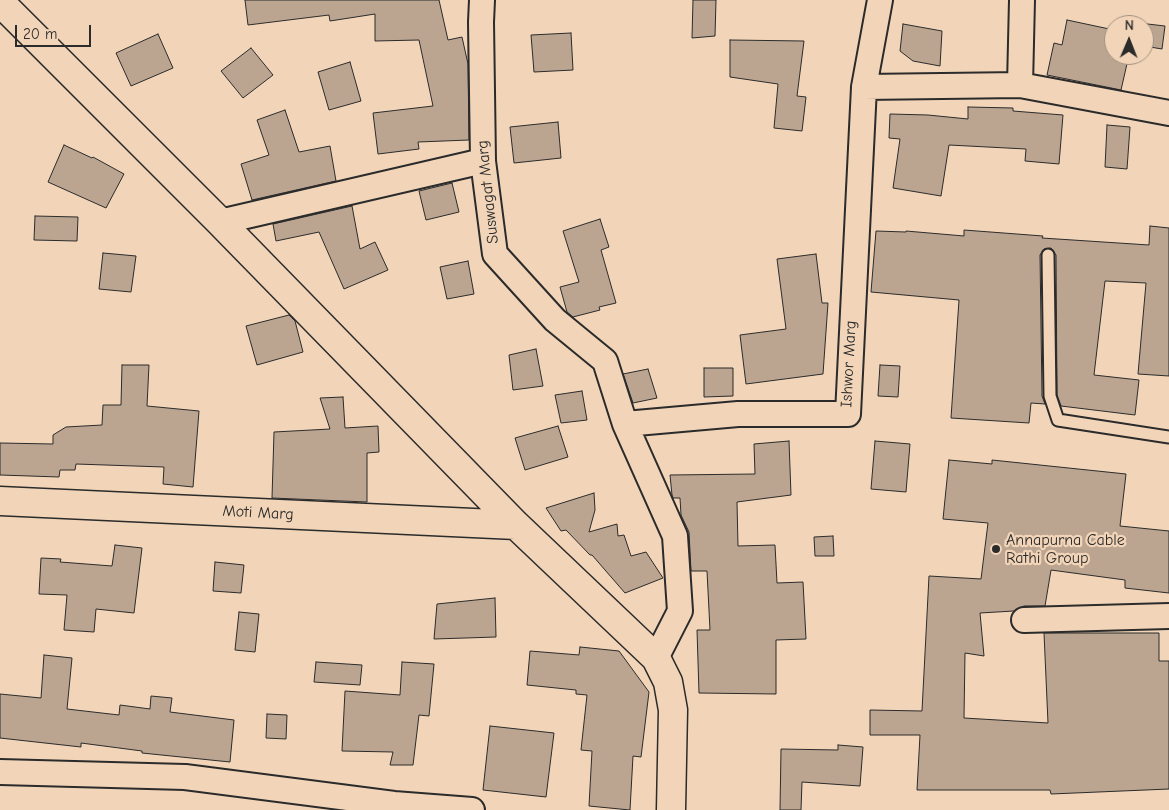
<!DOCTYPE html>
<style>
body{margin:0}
#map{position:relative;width:1169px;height:810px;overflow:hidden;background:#f2d5b8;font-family:"Comic Neue",sans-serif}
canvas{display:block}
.north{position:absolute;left:1104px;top:15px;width:50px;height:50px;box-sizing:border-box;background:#f2d5b8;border:1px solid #a29180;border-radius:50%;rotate:1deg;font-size:14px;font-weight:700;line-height:20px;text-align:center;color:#2b2b2b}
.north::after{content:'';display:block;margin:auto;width:18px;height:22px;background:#2b2b2b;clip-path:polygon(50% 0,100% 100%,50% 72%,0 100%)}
.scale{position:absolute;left:15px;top:25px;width:76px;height:22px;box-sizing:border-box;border:2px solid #2b2b2b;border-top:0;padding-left:6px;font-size:15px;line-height:18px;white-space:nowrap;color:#2b2b2b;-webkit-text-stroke:4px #f2d5b8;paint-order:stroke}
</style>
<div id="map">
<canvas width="1169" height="810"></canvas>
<div class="north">N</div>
<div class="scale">20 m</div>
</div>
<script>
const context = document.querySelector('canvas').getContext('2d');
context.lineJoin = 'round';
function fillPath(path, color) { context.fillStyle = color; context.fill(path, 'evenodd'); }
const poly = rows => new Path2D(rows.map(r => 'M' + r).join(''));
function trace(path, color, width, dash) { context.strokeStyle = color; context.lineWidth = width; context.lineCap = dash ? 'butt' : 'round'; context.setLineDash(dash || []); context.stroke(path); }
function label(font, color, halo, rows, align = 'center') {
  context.font = font + ' "Comic Neue",sans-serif'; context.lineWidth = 4.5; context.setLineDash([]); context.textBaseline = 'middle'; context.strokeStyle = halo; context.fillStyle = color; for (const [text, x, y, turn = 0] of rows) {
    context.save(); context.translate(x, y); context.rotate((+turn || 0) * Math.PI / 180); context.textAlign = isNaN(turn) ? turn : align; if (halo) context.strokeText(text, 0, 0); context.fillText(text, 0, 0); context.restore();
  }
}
const building = poly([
 [245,0,439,0,448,40,462,37,468,64,469,140,418,142,419,149,378,154,373,113,433,106,419,40,375,41,375,14,330,21,329,15,248,25,245,0],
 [693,0,716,0,715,36,692,38,693,0],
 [1067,20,1114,30,1114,55,1129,55,1121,90,1047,75,1054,43,1062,45,1067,20],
 [1130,22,1165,26,1162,49,1144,46,1144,25,1130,25,1130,22],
 [903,24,942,31,940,66,913,61,900,51,903,24],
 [571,33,573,70,534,72,531,35,571,33],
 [158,34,173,68,131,86,116,53,158,34],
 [730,40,804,41,797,96,806,97,802,131,774,128,778,84,730,77,730,40],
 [251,48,273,75,243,98,221,71,251,48],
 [350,62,361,101,329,110,318,72,350,62],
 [968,107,1013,108,1013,111,1063,115,1059,164,1025,161,1026,149,949,145,941,196,893,188,900,139,889,138,890,114,928,115,968,119,968,107],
 [285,110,299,152,330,146,336,181,252,200,241,164,269,155,257,120,285,110],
 [558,122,561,158,514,163,510,127,558,122],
 [1107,125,1130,127,1127,169,1105,167,1107,125],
 [64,145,92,158,93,157,124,174,106,208,48,182,64,145],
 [452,183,459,212,426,220,419,191,452,183],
 [352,206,360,249,375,242,388,270,344,289,319,232,276,241,273,224,352,206],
 [35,216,78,217,77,241,34,240,35,216],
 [600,219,609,247,601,250,616,303,599,307,600,310,573,317,567,312,560,287,579,282,563,231,600,219],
 [1150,226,1169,228,1169,376,1138,374,1146,283,1105,281,1094,375,1139,380,1135,415,1061,406,1057,395,1056,255,1051,248,1044,249,1040,255,1042,396,1045,404,1031,403,1029,423,951,418,959,300,871,292,876,231,906,232,906,231,964,236,964,230,1043,236,1042,238,1149,245,1150,226],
 [103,253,136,256,131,292,99,289,103,253],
 [816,254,822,303,828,303,823,374,746,384,740,335,786,329,777,259,816,254],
 [468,261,474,294,447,299,440,267,468,261],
 [289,315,295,321,303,352,257,365,246,326,289,315],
 [536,349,543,386,513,390,509,355,536,349],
 [122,365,149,365,147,406,199,411,193,487,163,484,164,467,76,464,75,470,60,470,59,477,0,475,0,443,53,444,53,435,66,427,102,425,103,405,121,405,122,365],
 [880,365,900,366,898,397,878,396,880,365],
 [704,368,733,368,733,396,704,397,704,368],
 [648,369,657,398,633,403,623,374,648,369],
 [582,391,587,420,561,423,555,395,582,391],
 [343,397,345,428,378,426,379,452,367,453,367,502,272,498,274,432,330,429,320,398,343,397],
 [558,426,568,457,525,470,515,438,558,426],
 [789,441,791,495,737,502,738,546,775,545,777,583,803,582,806,639,776,640,776,694,699,693,697,630,710,630,707,571,691,571,689,532,681,515,680,498,673,498,672,495,670,475,755,474,754,444,789,441],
 [875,441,910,444,906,492,871,489,875,441],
 [949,460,992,464,992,460,1126,474,1120,526,1169,531,1169,593,1125,588,1125,580,1051,570,1045,606,1024,606,1014,611,980,613,984,656,965,653,964,718,1048,723,1044,633,1159,633,1159,661,1169,661,1169,789,1051,794,1050,790,917,790,920,735,870,735,870,710,922,711,929,576,981,579,988,523,943,519,949,460],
 [594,493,595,510,589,532,617,524,618,536,624,535,631,556,646,552,663,578,625,593,592,555,590,555,566,530,561,531,546,508,594,493],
 [833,536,834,556,815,556,814,537,833,536],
 [115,545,142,548,134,613,96,609,94,632,64,630,67,595,39,594,41,558,61,559,60,562,112,566,115,545],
 [215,562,244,565,241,593,213,591,215,562],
 [495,598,496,637,434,639,437,604,495,598],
 [239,612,259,614,255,652,235,650,239,612],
 [580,647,619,651,649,692,641,757,633,756,630,810,589,806,592,751,581,750,587,695,576,694,576,690,527,685,530,651,579,655,580,647],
 [44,655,72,658,67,709,119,715,120,705,150,709,151,696,172,698,170,712,234,720,230,762,142,753,142,751,81,743,81,747,0,738,0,694,41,698,44,655],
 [316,662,362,665,360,685,314,682,316,662],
 [402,662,434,664,429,716,419,715,413,765,390,765,393,752,342,751,345,691,400,695,402,662],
 [267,714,287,715,286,739,266,738,267,714],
 [490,726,554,733,546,797,483,790,490,726],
 [838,745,863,747,860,786,802,782,801,810,780,810,781,749,838,750,838,745]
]);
fillPath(building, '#bba591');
trace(building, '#2b2b2b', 1);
const service = poly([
 [1048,255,1050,396,1058,420,1169,437]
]);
const minor = poly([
 [482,0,481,22,483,161,495,254,555,320,605,361,625,424],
 [1020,85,1022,0],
 [864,87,1020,85,1169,113],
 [220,222,483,161],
 [1024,620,1169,616],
 [656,658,680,611,675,536,625,424,738,414,848,414,864,87,880,0],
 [0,772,185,777,394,804,472,810]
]);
const tertiary = poly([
 [0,2,220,222,516,525,656,658,668,682,673,710,671,810],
 [0,501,516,525]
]);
trace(service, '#2b2b2b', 15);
trace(minor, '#2b2b2b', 28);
trace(tertiary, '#2b2b2b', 31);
trace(service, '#f2d5b8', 11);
trace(minor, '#f2d5b8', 24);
trace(tertiary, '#f2d5b8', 28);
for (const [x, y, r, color] of [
 [996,549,5,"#2b2b2b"]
]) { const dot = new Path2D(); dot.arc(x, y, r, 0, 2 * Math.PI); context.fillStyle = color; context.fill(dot); trace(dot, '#f2d5b8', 2); }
label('16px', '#2b2b2b', '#f2d5b8', [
 ["Suswagat Marg",488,192,-96],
 ["Ishwor Marg",849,364,-87],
 ["Moti Marg",258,513,3]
]);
label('16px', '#2b2b2b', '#f2d5b8', [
 ["Annapurna Cable",1006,540],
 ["Rathi Group",1006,558]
], 'left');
</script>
